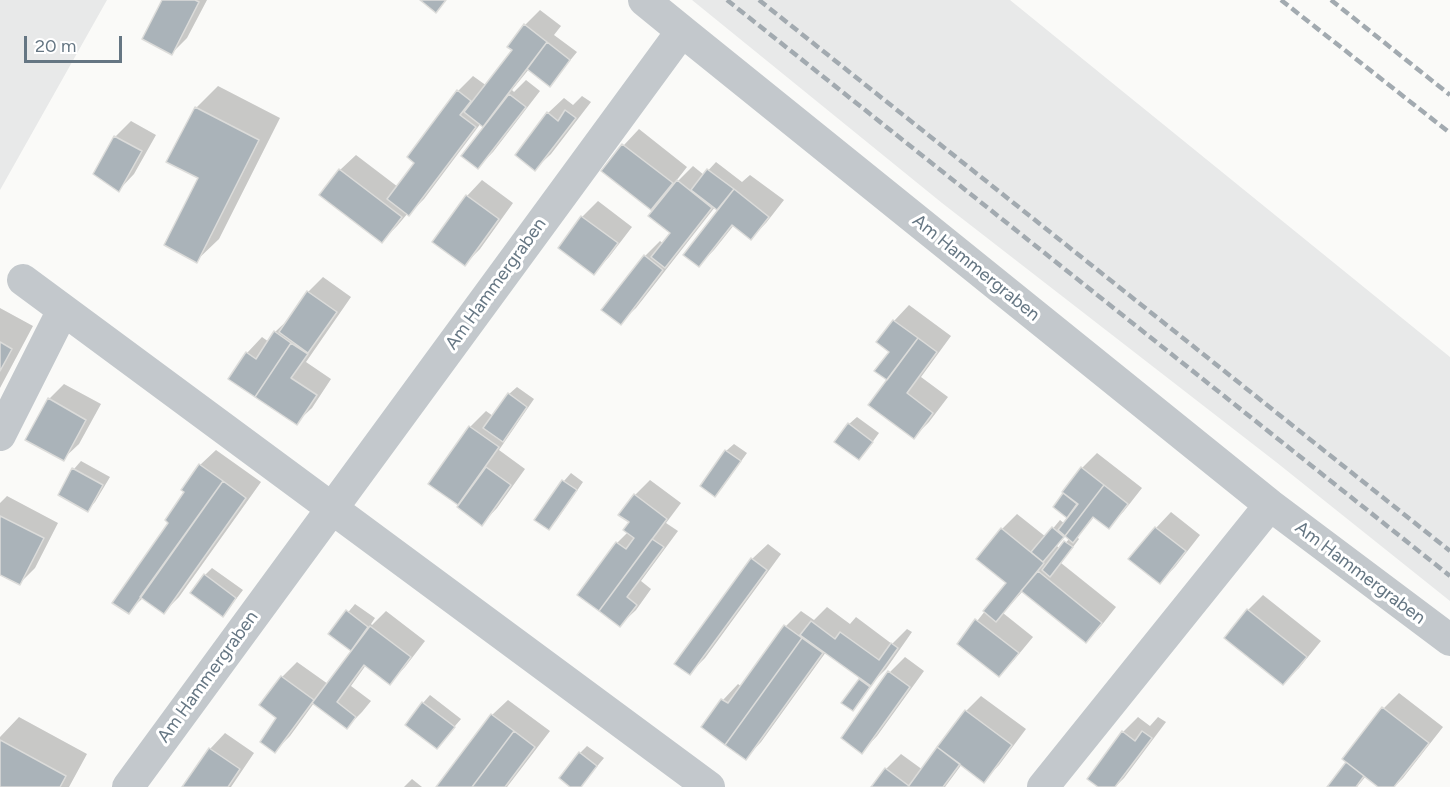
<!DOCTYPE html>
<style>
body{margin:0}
#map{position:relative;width:1450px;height:787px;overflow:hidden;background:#fafaf8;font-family:Figtree,sans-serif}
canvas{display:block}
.scale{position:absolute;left:24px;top:36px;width:98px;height:27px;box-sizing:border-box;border:3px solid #657683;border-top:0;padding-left:8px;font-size:18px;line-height:21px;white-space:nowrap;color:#657683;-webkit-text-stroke:4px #fff;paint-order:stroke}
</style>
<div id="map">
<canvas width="1450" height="787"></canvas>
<div class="scale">20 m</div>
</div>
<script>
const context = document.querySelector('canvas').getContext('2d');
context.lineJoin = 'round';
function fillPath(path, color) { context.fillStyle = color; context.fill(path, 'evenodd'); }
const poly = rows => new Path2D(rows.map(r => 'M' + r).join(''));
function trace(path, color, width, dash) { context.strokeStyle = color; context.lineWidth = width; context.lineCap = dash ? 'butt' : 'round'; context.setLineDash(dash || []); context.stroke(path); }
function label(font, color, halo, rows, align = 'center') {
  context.font = font + ' Figtree,sans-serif'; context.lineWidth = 6; context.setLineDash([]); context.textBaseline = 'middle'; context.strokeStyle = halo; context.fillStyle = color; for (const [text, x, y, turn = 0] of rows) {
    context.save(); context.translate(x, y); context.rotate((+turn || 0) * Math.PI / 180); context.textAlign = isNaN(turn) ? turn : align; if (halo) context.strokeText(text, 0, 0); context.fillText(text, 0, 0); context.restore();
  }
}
fillPath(poly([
 [0,0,107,0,0,190],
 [692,0,1010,0,1450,357,1450,601,1276,462,942,203]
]), '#e8e9e9');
fillPath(poly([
 [164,0,207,0,187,38,172,53],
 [540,10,561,26,554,35,577,52,550,85,529,69,512,90,514,92,526,80,540,91,493,152,478,167,486,127,481,123,424,199,409,214,408,213,397,226,382,241,340,170,356,155,398,187,417,162,458,91,473,76,487,86,514,50,525,25],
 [218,86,280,118,219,239,196,261,200,177,196,108],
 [582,96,591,102,551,154,535,169,548,113,564,98,573,105],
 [131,121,156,135,134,174,119,190,95,173,115,137],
 [639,129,687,167,676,181,677,182,693,166,704,175,716,162,742,182,750,175,784,200,766,223,751,238,734,225,714,250,699,265,724,204,723,202,715,207,636,308,620,323,645,256,660,241,664,244,672,233,667,195,666,193,651,208,603,171,624,145],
 [482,180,513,203,480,249,465,264,434,242,467,196],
 [598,201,632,227,609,257,594,273,560,247,582,217],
 [323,277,351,297,306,362,331,379,312,408,296,423,230,379,247,353,262,337,269,342,275,332,291,317,308,292],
 [909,305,951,336,921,377,948,397,929,422,914,437,889,380,894,321],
 [0,308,33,326,0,388],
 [64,384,101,404,79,444,63,459,49,399],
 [517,387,534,399,499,450,525,469,497,508,482,524,460,505,430,484,470,427,486,411,493,416,509,394],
 [857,417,879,433,866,451,849,424],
 [734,444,747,453,722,488,715,495,726,451],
 [216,450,261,482,179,597,164,612,143,598,128,612,170,522,200,465],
 [1097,453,1142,488,1124,511,1109,527,1095,516,1077,537,1079,539,1061,563,1116,607,1101,626,1086,641,1023,591,1003,613,1033,637,1014,660,999,675,959,644,1008,582,1002,529,1017,514,1046,537,1060,520,1065,524,1074,512,1055,506,1082,468],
 [1065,534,1070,538,1060,549,1056,545],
 [81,461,110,477,95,502,88,510,60,494,74,469],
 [571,473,583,482,556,521,548,528,536,520,564,481],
 [650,480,681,503,666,523,678,531,641,581,651,589,636,610,620,625,579,595,617,543,628,532,635,495],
 [7,496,58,523,35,568,20,583,0,573,0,503],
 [1171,512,1200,535,1175,567,1160,582,1131,559,1156,528],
 [768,544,781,554,705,658,690,673,752,559],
 [212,568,243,590,230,607,223,615,205,575],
 [1263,595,1321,641,1299,668,1283,683,1248,610],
 [355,604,375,618,371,624,372,625,386,611,425,641,405,667,390,683,366,665,351,686,371,701,362,712,347,727,314,703,290,736,275,751,282,677,297,662,328,684,357,645,330,634],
 [827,607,850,624,856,617,892,644,907,629,912,632,886,669,876,679,860,702,853,710,843,703,862,678,826,652,761,742,746,758,703,727,723,700,738,684,742,687,786,626,801,611,814,620],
 [905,657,924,671,877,736,862,752,843,738,890,672],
 [1399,693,1443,727,1403,778,1394,787,1380,787,1366,776,1357,787,1329,787,1384,708],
 [430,695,461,719,437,747,423,703],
 [981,696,1026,729,999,765,984,781,962,764,945,787,872,787,886,769,901,754,923,770,966,711],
 [508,700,550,731,507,787,438,787,492,715],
 [19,717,87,754,69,787,0,787,0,737],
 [1138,717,1150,726,1158,717,1166,722,1124,778,1115,787,1100,787,1123,732],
 [225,733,254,753,231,787,184,787,210,749],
 [587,746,604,758,580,787,572,787,580,753],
 [412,779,422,787,404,787]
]), '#0003');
const building = poly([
 [162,0,195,0,199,2,172,55,142,39,162,0],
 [420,0,446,0,436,13,420,0],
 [524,24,547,42,483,127,464,112,512,50,507,47,524,24],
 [547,42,570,60,550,87,527,69,547,42],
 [457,90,471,101,460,115,476,127,409,216,387,199,414,163,407,157,457,90],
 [509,94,526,107,478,169,461,156,509,94],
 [195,107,259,140,197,263,164,245,198,178,166,162,195,107],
 [565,110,576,118,535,171,515,155,547,112,558,121,565,110],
 [114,136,142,151,119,192,93,174,114,136],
 [622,144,673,183,651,210,601,171,622,144],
 [339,169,402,217,382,243,319,195,339,169],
 [707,169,734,189,717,210,691,190,707,169],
 [677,180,712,208,665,268,651,257,670,233,648,216,677,180],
 [734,189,769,217,751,240,732,225,699,267,683,255,734,189],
 [466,195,499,219,465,266,432,242,466,195],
 [581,216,618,243,594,275,558,248,581,216],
 [644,255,663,270,621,325,601,310,644,255],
 [307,291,337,312,308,353,279,332,307,291],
 [893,320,918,338,887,380,874,371,889,352,876,342,893,320],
 [274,331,291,343,255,397,228,379,246,352,256,359,274,331],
 [918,338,937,352,907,393,933,413,914,439,868,405,918,338],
 [0,342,12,349,0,371,0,342],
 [291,343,308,354,291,378,317,395,297,425,255,397,291,343],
 [508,393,527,407,503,442,483,428,508,393],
 [48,398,86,420,64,461,25,440,48,398],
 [848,423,873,442,859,460,834,442,848,423],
 [469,426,499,447,458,505,428,484,469,426],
 [725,450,741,461,715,497,700,486,725,450],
 [199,464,223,481,129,614,112,603,168,523,165,520,184,492,181,490,199,464],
 [486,467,511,485,482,526,457,507,486,467],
 [1081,467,1104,485,1065,536,1058,530,1078,504,1062,492,1081,467],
 [72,468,103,485,88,512,58,495,72,468],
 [562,480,577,490,549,530,534,520,562,480],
 [223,481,246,498,164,614,140,597,223,481],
 [1104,485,1128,504,1109,529,1093,517,1073,543,1065,536,1104,485],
 [1063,493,1077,504,1067,518,1053,507,1063,493],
 [634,494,667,519,599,611,577,595,616,542,626,549,634,538,623,530,629,522,618,515,634,494],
 [0,516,44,538,20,585,0,575,0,516],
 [1052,527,1064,537,1043,562,1031,552,1052,527],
 [1155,527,1186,551,1160,584,1128,559,1155,527],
 [1001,528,1044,563,996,622,983,611,1006,583,976,559,1001,528],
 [652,539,664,547,627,597,637,605,620,627,599,611,652,539],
 [1064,541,1073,547,1050,577,1042,570,1064,541],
 [751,558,767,570,690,675,674,664,751,558],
 [1038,571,1102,623,1086,643,1021,591,1038,571],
 [204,574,236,598,223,617,190,593,204,574],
 [1247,609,1307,657,1283,685,1224,638,1247,609],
 [346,610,368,627,351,651,328,634,346,610],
 [975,619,1019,653,999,677,957,644,975,619],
 [811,621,835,639,840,632,879,660,891,643,898,648,871,686,800,635,811,621],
 [784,625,802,638,725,745,701,727,721,699,728,703,784,625],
 [370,626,411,657,390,685,364,665,337,702,356,717,347,729,312,703,370,626],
 [802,638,823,653,746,760,725,745,802,638],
 [888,671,910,687,862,754,841,738,888,671],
 [281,676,314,700,275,753,260,742,276,718,259,705,281,676],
 [859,679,870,687,853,711,841,703,859,679],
 [422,702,455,727,437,749,405,725,422,702],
 [1382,707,1429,743,1394,787,1378,787,1342,759,1382,707],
 [965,710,1012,745,984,783,937,747,965,710],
 [491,714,514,731,472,787,436,787,491,714],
 [514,731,535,747,505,787,472,787,514,731],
 [1122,731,1135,741,1142,731,1152,738,1115,787,1098,787,1087,779,1122,731],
 [0,740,66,776,60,787,0,787,0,740],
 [937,747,960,764,943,787,908,787,937,747],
 [209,748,240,769,228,787,182,787,209,748],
 [579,752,597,766,581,787,570,787,559,778,579,752],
 [1346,762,1364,776,1356,787,1327,787,1346,762],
 [885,768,909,786,908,787,871,787,885,768]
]);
fillPath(building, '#aab3b9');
trace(building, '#dcdcda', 1.5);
trace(poly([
 [644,0,682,31],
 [23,280,709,787],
 [0,435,63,310],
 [128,787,682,31,1270,505,1450,640],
 [1043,787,1270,505]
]), '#c3c8cc', 32);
trace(poly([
 [727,0,1450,576],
 [759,0,1450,551],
 [1281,0,1450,133],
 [1331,0,1450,95]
]), '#a2aab0', 4.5, [9, 4.5]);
label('18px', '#657683', '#fff', [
 ["Am Hammergraben",976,268,39],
 ["Am Hammergraben",496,284,-54],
 ["Am Hammergraben",1360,573,37],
 ["Am Hammergraben",208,677,-54]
]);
</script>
